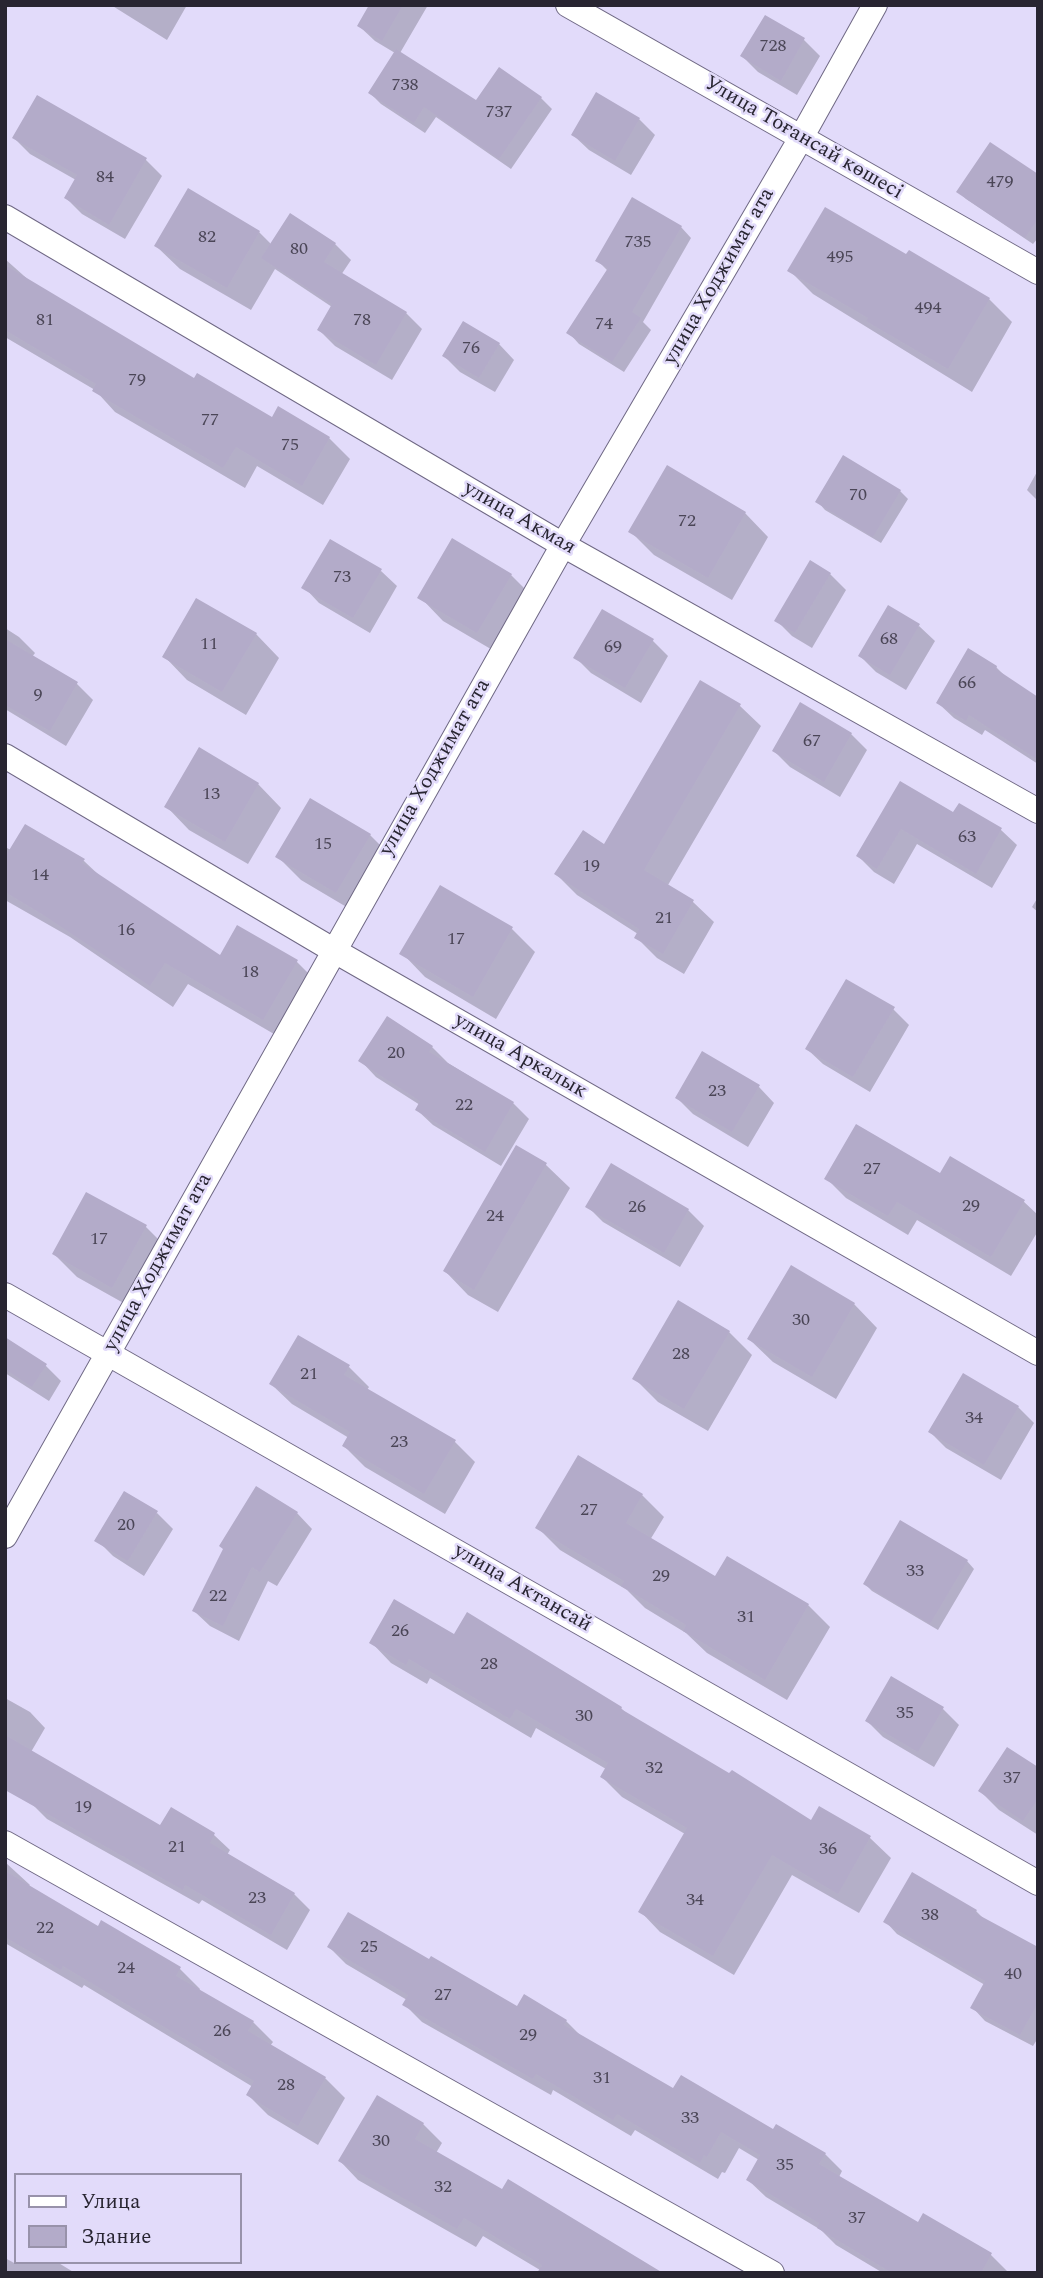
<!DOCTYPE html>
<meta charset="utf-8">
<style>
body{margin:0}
#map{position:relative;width:1043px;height:2278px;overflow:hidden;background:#e2dbfa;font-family:Spectral,serif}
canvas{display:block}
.frame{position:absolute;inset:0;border:7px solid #282531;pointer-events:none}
.legend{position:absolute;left:14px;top:2173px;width:228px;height:91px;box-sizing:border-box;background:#e2dbfa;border:2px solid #9892aa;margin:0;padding:9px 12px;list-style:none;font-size:21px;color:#282531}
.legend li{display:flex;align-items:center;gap:14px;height:35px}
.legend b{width:35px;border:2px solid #9892aa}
</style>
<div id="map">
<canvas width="1043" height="2278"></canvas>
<div class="frame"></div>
<ul class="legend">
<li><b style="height:9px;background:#fff"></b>Улица</li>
<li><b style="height:19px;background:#b3abc9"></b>Здание</li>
</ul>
</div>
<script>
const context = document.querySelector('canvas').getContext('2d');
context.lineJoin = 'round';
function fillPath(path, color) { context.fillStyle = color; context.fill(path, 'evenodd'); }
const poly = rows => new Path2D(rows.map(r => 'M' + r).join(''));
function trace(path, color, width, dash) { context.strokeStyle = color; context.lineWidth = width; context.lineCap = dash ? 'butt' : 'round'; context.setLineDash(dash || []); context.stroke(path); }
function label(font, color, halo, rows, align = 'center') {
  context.font = font + ' Spectral,serif'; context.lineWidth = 5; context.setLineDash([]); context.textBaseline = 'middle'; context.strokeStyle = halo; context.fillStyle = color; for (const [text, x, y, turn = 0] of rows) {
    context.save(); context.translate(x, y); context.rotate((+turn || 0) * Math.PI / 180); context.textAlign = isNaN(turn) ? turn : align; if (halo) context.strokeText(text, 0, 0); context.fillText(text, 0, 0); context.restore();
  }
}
fillPath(poly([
 [111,5,187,5,167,40],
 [371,5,428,5,400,53,477,103,500,69,541,98,552,109,511,169,436,117,425,133,381,104,370,93,395,53,375,41,359,26],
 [765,17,804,40,820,56,797,95,758,72,742,56],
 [38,97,146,160,162,176,125,239,82,214,66,198,76,180,30,154,14,138],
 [639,119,655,135,631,175,589,150,573,135],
 [1038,176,1038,238,1033,244,966,199,959,192],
 [681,227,691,238,643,322,651,330,624,372,579,344,569,333,608,271,597,260],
 [259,232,272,245,335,244,351,260,341,275,406,313,422,329,392,380,335,346,319,330,332,307,275,269,251,310,180,269,156,246],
 [907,257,989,299,1012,322,972,392,813,294,789,270],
 [5,259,32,283,195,381,272,419,329,438,350,459,323,505,257,466,245,488,115,412,95,390,5,337],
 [499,344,514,360,495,392,460,372,444,356],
 [1038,470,1038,501,1027,490],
 [900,491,908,499,881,543,825,510,818,502],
 [745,513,768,537,732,600,654,555,630,531],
 [381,571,397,586,370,633,319,603,304,587],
 [830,574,846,590,812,648,792,636,776,620],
 [511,575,534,598,501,655,443,621,420,597],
 [919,626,935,641,906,690,876,672,860,656],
 [5,628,19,637,35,653,32,657,77,684,93,700,66,746,5,709],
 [256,634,279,658,246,715,187,680,164,656],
 [652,640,668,656,641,703,591,673,575,657],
 [996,667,1009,680,1038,699,1038,764,985,730,982,735,954,718,938,703],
 [701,682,740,706,761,726,668,885,693,902,714,922,684,974,657,958,636,937,638,934,577,895,556,874,605,846],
 [801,705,851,734,867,750,840,797,790,767,774,751],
 [901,783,954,815,960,805,1001,830,1017,845,992,888,917,844,894,884,874,872,858,856],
 [258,784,281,808,248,864,189,830,166,806],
 [370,835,393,858,360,915,301,880,278,857],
 [5,847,11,850,84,861,101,877,220,957,297,962,319,984,286,1041,188,984,173,1007,70,937,5,900],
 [1038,897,1038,912,1032,907],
 [512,929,535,952,496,1019,425,977,402,953],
 [893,1009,909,1025,870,1092,823,1064,807,1049],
 [432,1047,448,1063,513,1103,529,1119,501,1166,433,1125,417,1110,420,1105,376,1077,361,1061],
 [759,1087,774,1103,748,1147,693,1114,677,1098],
 [517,1148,546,1165,570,1188,498,1312,468,1295,445,1271],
 [941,1176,1023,1201,1038,1215,1038,1231,1011,1276,917,1220,908,1235,846,1198,826,1178],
 [587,1206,688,1210,704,1226,680,1267,603,1222],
 [145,1226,169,1250,136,1310,77,1277,54,1254],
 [854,1304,877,1328,836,1399,773,1362,749,1339],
 [729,1332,752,1355,708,1431,658,1402,635,1379],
 [5,1339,46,1366,61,1381,49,1401,5,1373],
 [349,1367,369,1387,367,1390,455,1442,475,1462,445,1514,365,1467,344,1446,349,1438,292,1404,271,1384],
 [1018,1407,1034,1423,1001,1480,946,1448,930,1432],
 [642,1495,664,1517,650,1540,716,1578,808,1605,830,1627,787,1700,707,1653,686,1633,645,1608,627,1590,560,1550,538,1528],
 [157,1513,173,1529,144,1576,113,1556,97,1540],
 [297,1513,312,1529,277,1586,268,1581,239,1641,210,1626,194,1611],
 [967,1561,974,1569,938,1630,872,1591,865,1584],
 [455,1637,621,1708,630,1717,811,1823,820,1808,870,1838,891,1858,859,1913,792,1875,734,1975,660,1932,640,1911,685,1834,622,1797,602,1777,606,1769,536,1728,531,1738,430,1678,427,1684,391,1663,371,1642],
 [5,1698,30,1712,45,1728,31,1752,161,1828,172,1809,214,1835,230,1850,227,1855,294,1894,310,1910,287,1950,202,1900,199,1904,47,1819,5,1777],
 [943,1709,959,1725,934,1767,883,1737,867,1721],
 [1038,1769,1038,1835,999,1810,980,1791],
 [5,1862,30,1885,28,1887,98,1928,102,1922,180,1969,200,1989,199,1991,253,2022,273,2042,270,2046,325,2078,345,2098,318,2145,268,2115,248,2095,253,2087,84,1985,82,1988,5,1943],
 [976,1911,986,1921,1038,1949,1038,2038,1033,2046,985,2021,973,2008,985,1985,897,1934,885,1921],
 [329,1947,430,1961,518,2009,566,2021,582,2037,674,2091,825,2154,842,2171,839,2177,919,2224,991,2255,1008,2272,883,2273,836,2245,821,2230,766,2197,748,2180,759,2160,739,2148,725,2173,722,2172,718,2179,635,2130,631,2136,553,2090,551,2095,422,2022,404,2004,407,2000,346,1964],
 [377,2097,423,2124,442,2143,436,2153,502,2192,567,2219,540,2270,483,2236,476,2247,358,2180,340,2161],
 [5,2258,16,2264,17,2262,57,2262,75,2273,5,2273]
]), '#0003');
fillPath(poly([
 [369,5,403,5,382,41,357,26],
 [765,15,805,38,781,81,740,56],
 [396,49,476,100,499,67,542,97,499,159,424,107,414,123,368,93],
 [596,92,640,118,615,161,571,135],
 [37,95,147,158,109,225,64,198,77,175,12,138],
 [990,142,1038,174,1038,219,1025,238,956,192],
 [188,188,260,231,227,288,154,246],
 [632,197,682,226,632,312,641,318,612,362,566,333,608,268,595,261],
 [825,207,906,254,909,250,990,298,948,369,866,321,868,318,787,271],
 [290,213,336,243,324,262,407,312,376,365,317,330,332,304,261,258],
 [5,265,194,378,197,373,272,417,278,406,330,437,302,486,236,447,223,468,92,391,96,384,5,330],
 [463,321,500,343,479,378,442,356],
 [843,455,901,490,873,537,815,502],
 [667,465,746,512,708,578,628,532],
 [452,538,512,574,477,633,417,598],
 [330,539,382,569,353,618,301,588],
 [810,560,831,573,795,633,774,621],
 [196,598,257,633,222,692,162,657],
 [888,605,920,624,890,675,858,656],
 [602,609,654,639,625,688,573,658],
 [5,639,78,682,50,731,5,705],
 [968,648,997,666,996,669,1038,697,1038,760,969,715,966,721,936,703],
 [700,680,741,704,644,870,694,900,663,954,634,938,639,929,554,874,583,830,604,844],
 [800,702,852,733,824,782,772,751],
 [199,747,259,783,225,842,164,807],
 [900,781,953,812,959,803,1002,828,976,874,901,829,877,869,856,856],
 [310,798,371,834,336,893,275,857],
 [25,824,85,859,82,863,220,955,237,925,298,960,263,1020,165,963,150,986,45,916,5,892,5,857],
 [440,885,513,927,473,997,399,954],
 [846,979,895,1007,853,1077,805,1049],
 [387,1016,433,1046,429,1052,514,1102,485,1152,415,1110,420,1101,358,1061],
 [702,1051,760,1085,732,1132,675,1098],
 [856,1124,940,1173,950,1156,1025,1200,991,1257,897,1202,888,1216,824,1179],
 [516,1145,547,1163,474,1290,443,1271],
 [611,1163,689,1209,664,1253,585,1207],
 [86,1192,147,1225,112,1288,52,1254],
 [791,1265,855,1303,812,1377,747,1339],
 [678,1300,730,1331,684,1409,632,1379],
 [298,1335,350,1365,344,1375,456,1440,424,1494,342,1446,350,1432,269,1384],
 [5,1337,47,1364,32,1387,5,1369],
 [963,1373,1019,1406,984,1465,928,1432],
 [578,1455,643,1494,626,1523,715,1576,727,1556,809,1604,765,1680,683,1631,686,1625,621,1586,624,1581,535,1528],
 [256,1486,298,1512,260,1572,252,1567,223,1626,192,1611,223,1549,219,1546],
 [124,1491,158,1511,128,1561,94,1541],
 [900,1520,968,1560,930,1624,863,1584],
 [394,1599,454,1634,467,1612,622,1707,621,1709,729,1773,732,1770,811,1820,819,1806,871,1836,838,1894,772,1855,713,1956,638,1912,687,1828,600,1777,608,1763,516,1709,510,1719,409,1659,406,1665,369,1643],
 [891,1676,944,1707,918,1752,865,1721],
 [5,1735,160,1825,171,1807,215,1833,210,1843,295,1893,271,1935,185,1885,183,1890,5,1790],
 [1007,1747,1038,1767,1038,1799,1023,1821,978,1791],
 [5,1871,98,1926,101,1920,181,1967,176,1976,254,2021,248,2031,326,2077,298,2126,246,2095,254,2081,63,1966,61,1970,5,1937],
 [912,1872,977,1910,975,1913,1038,1947,1038,2003,1020,2035,970,2008,985,1981,883,1922],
 [348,1912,429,1959,431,1956,517,2006,524,1994,567,2020,564,2025,673,2088,681,2075,773,2129,776,2124,826,2153,819,2164,918,2222,923,2213,992,2253,981,2273,892,2273,817,2228,819,2223,746,2180,760,2155,721,2132,707,2157,704,2155,700,2163,617,2114,613,2120,536,2074,533,2079,402,2005,408,1995,327,1947],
 [377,2095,424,2123,415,2139,502,2189,508,2179,663,2273,537,2273,542,2265,464,2218,457,2229,338,2161]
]), '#b3abc9');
const street = poly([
 [568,5,1038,272],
 [5,217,563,545,1038,811],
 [5,756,333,950,1038,1353],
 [5,1295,1038,1883],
 [5,1536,563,545,801,138,875,5],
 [5,1843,772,2273]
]);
trace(street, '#6f6884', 26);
trace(street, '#fff', 24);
label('18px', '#4b4657', null, [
 ["728",773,47],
 ["738",405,86],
 ["737",499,113],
 ["84",105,178],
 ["479",1000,183],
 ["82",207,238],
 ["735",638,243],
 ["80",299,250],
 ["495",840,258],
 ["494",928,309],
 ["81",45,321],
 ["78",362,321],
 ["74",604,325],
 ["76",471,349],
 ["79",137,381],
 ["77",210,421],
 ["75",290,446],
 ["70",858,496],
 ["72",687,522],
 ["73",342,578],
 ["68",889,640],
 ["11",209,645],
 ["69",613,648],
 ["66",967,684],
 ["9",38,696],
 ["67",812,742],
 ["13",211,795],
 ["63",967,838],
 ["15",323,845],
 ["19",591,867],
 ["14",40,876],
 ["21",664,919],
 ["16",126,931],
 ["17",456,940],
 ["18",250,973],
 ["20",396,1054],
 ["23",717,1092],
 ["22",464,1106],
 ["27",872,1170],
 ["29",971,1207],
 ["26",637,1208],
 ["24",495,1217],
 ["17",99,1240],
 ["30",801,1321],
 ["28",681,1355],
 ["21",309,1375],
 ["34",974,1419],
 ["23",399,1443],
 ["27",589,1511],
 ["20",126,1526],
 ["33",915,1572],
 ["29",661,1577],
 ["22",218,1597],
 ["31",746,1618],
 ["26",400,1632],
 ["28",489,1665],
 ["35",905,1714],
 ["30",584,1717],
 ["32",654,1769],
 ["37",1012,1779],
 ["19",83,1808],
 ["21",177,1848],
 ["36",828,1850],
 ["23",257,1899],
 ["34",695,1901],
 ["38",930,1916],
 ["22",45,1929],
 ["25",369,1948],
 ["24",126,1969],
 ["40",1013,1975],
 ["27",443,1996],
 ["26",222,2032],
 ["29",528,2036],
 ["31",602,2079],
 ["28",286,2086],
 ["33",690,2119],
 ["30",381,2142],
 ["35",785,2166],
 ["32",443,2188],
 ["37",857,2219]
]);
label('21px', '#282531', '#e2dbfa', [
 ["Улица Тоғансай көшесі",803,139,30],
 ["улица Ходжимат ата",720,277,-60],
 ["улица Акмая",519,519,30],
 ["улица Ходжимат ата",436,768,-60],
 ["улица Аркалык",520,1057,30],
 ["улица Ходжимат ата",159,1263,-61],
 ["улица Актансай",522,1589,30]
]);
</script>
